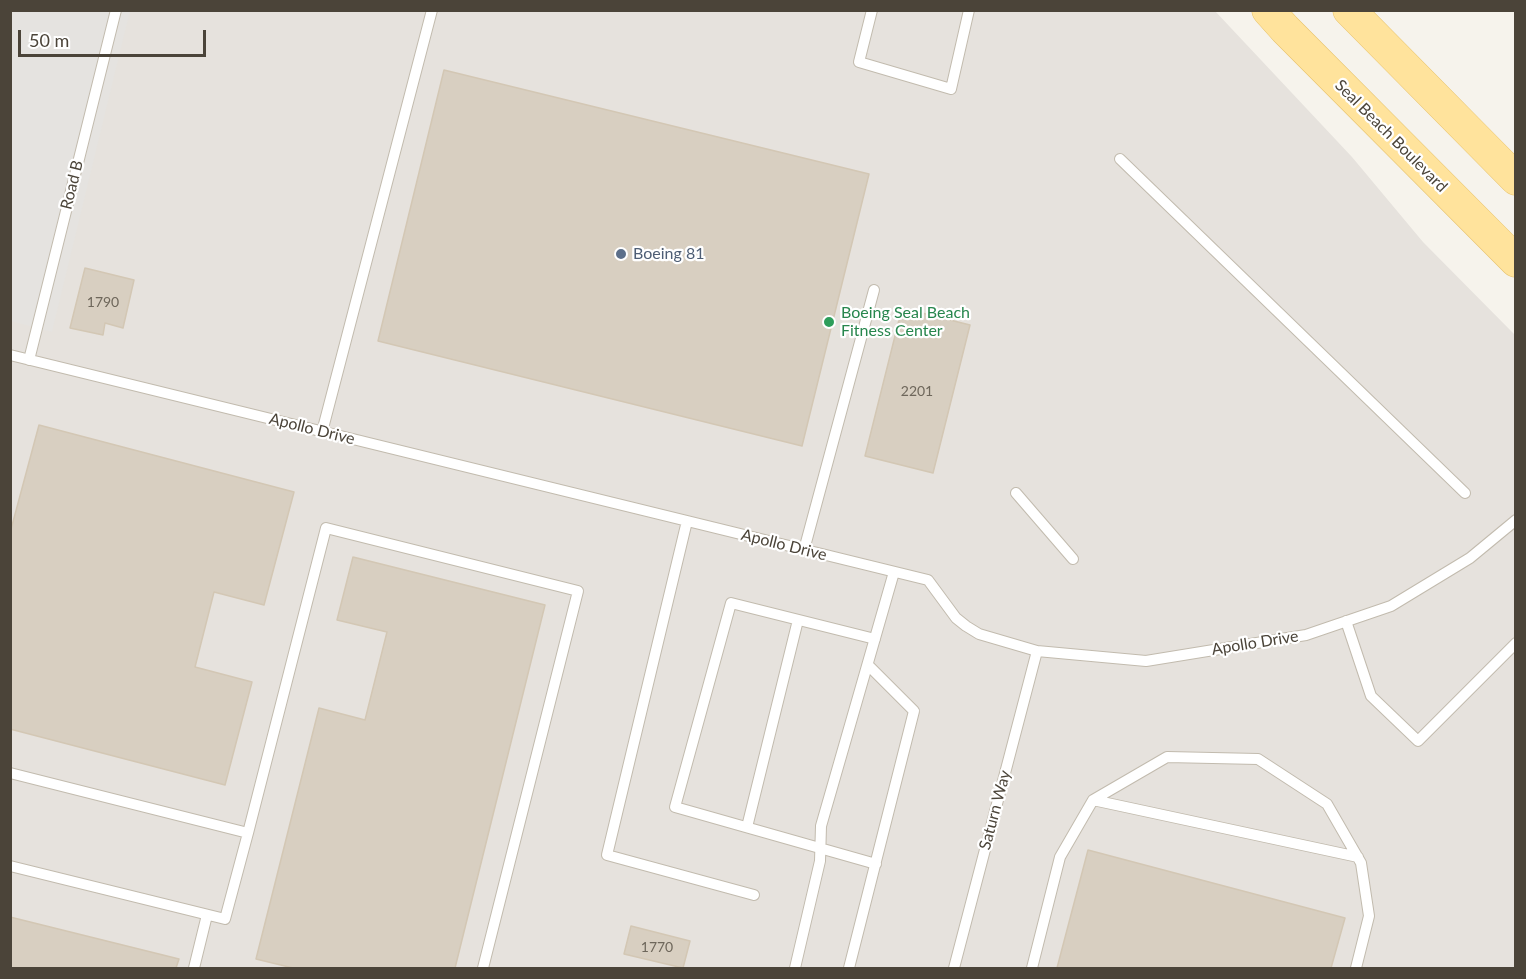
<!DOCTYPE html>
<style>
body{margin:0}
#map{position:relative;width:1526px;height:979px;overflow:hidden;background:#f6f3ec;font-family:Lato,sans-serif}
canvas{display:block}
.frame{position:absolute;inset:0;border:12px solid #4b4439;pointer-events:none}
.scale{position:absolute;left:18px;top:30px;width:188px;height:27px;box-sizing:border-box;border:3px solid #4b4439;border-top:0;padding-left:8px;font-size:18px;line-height:21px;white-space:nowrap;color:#4b4439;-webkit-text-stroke:4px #fff;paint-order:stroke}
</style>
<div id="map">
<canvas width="1526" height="979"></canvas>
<div class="frame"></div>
<div class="scale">50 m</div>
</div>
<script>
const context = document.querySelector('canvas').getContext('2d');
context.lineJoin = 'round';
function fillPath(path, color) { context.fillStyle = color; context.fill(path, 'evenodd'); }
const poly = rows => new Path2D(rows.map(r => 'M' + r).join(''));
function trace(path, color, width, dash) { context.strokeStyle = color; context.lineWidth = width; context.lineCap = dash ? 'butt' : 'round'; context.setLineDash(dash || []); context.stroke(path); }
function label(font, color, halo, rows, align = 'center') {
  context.font = font + ' Lato,sans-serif'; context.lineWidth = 4.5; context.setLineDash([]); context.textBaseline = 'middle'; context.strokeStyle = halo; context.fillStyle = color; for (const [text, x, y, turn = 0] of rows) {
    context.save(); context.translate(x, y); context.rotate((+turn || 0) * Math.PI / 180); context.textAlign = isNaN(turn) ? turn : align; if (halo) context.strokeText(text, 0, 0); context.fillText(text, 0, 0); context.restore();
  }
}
fillPath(poly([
 [10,11,1215,11,1352,157,1423,242,1515,335,1515,968,11,968]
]), '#e6e2dd');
fillPath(poly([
 [10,11,130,11,52,332,11,321]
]), '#e5e3e0');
const building = poly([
 [444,70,869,174,802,446,378,341,444,70],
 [85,268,134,280,123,328,105,323,103,335,70,328,85,268],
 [902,308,970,325,933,473,865,456,902,308],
 [39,425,294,492,264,605,214,592,195,667,252,682,225,785,10,729,10,533,39,425],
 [353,557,545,605,455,968,293,968,256,959,319,708,365,720,387,632,337,620,353,557],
 [1088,850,1345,918,1331,968,1057,968,1088,850],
 [10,917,179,959,176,968,10,968,10,917],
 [631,926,690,941,683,968,624,954,631,926]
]);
fillPath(building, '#d8cfc1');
trace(building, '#d3c7b4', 1.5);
const lane = poly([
 [872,10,859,62,951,89,969,10],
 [1120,159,1465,493],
 [10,355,928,580,956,618,966,626,979,634,1037,651,1146,661,1306,635,1391,606,1470,558,1516,520],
 [29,360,116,10],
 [322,432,432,10],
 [1016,493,1073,559],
 [687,521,607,855,754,895],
 [804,550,874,290],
 [1346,621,1371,696,1418,741,1516,643],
 [875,639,731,603,675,807,876,864],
 [10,773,248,833,225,919,10,866],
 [1093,800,1358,857],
 [747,827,798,620],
 [248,833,326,528,578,591,483,968],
 [194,968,207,915],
 [795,968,820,861,821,826,894,572],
 [849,968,914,711,868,665],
 [954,968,1037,651],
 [1032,968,1060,857,1093,800,1167,757,1258,759,1327,804,1361,863,1369,916,1356,968]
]);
const primary = poly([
 [1268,10,1285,29,1516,261],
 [1349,10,1516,179]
]);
trace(lane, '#c2bbae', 12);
trace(primary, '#e6c16a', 33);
trace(lane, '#fff', 10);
trace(primary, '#ffe39c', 32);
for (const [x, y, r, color] of [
 [621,254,6,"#5c6f8a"],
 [829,322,6,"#2e9e5b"]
]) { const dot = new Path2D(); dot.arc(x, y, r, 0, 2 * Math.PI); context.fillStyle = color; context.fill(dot); trace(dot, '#fff', 2); }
label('14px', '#6e675b', null, [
 ["1790",103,302],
 ["2201",917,391],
 ["1770",657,947]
]);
label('16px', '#4b4439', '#fff', [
 ["Seal Beach Boulevard",1391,136,45],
 ["Road B",72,185,-76],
 ["Apollo Drive",312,429,14],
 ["Apollo Drive",784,545,14],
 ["Apollo Drive",1255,643,-9],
 ["Saturn Way",995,810,-75]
]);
label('16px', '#4e5e75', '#fff', [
 ["Boeing 81",633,254]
], 'left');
label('16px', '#27864d', '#fff', [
 ["Boeing Seal Beach",841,313],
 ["Fitness Center",841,331]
], 'left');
</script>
